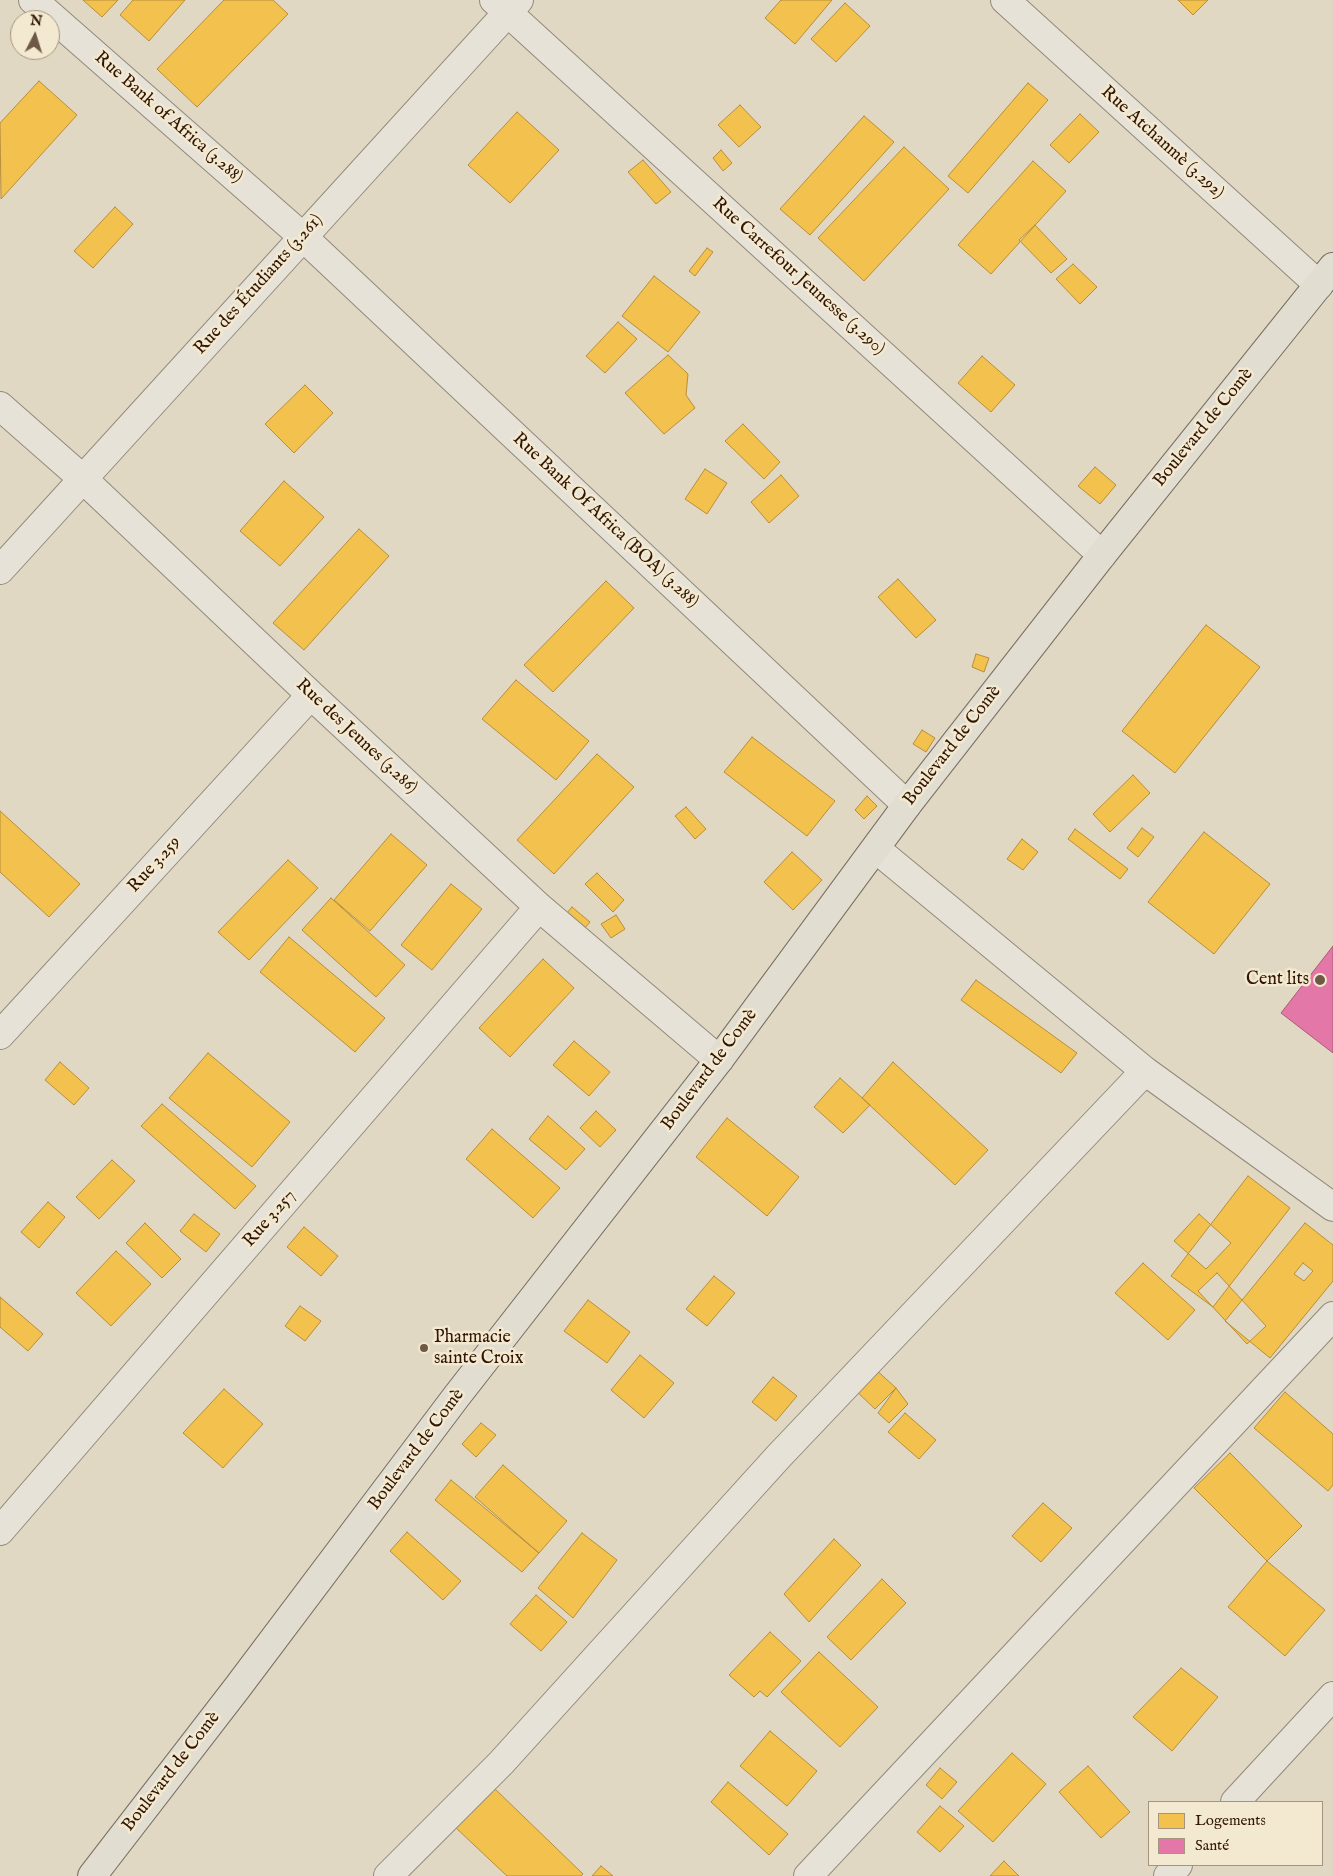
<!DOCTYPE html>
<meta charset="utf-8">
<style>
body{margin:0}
#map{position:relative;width:1333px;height:1876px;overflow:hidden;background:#e0d8c3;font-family:"IM FELL English",serif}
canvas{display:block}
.legend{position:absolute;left:1148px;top:1801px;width:175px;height:65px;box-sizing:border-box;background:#f3e9d0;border:1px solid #a5947e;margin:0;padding:6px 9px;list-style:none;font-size:15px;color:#301504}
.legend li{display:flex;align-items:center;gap:10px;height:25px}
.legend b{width:25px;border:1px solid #a5947e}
.north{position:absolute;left:10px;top:10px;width:50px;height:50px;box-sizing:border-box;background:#f3e9d0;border:1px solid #a5947e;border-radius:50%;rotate:5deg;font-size:14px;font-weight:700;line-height:20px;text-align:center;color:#301504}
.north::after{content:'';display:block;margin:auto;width:18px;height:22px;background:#6e5947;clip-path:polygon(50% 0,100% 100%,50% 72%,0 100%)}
</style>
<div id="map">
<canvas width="1333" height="1876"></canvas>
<ul class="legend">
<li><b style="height:14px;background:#f2c14e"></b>Logements</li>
<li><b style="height:14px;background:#e377a8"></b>Santé</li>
</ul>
<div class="north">N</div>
</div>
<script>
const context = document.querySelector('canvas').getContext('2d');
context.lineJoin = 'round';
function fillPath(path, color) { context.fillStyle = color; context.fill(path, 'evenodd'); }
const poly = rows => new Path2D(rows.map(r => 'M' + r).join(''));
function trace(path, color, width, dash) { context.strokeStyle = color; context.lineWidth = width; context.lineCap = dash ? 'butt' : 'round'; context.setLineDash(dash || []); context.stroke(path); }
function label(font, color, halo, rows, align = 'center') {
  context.font = font + ' "IM FELL English",serif'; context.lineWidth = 5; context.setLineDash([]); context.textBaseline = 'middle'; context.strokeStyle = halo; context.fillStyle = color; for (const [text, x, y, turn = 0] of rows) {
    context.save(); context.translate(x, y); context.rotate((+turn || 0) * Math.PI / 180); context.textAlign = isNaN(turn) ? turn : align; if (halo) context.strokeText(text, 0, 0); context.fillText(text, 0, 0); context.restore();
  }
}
const homes = poly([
 [83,0,118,0,102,17,83,0],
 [133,0,185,0,149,41,120,15,133,0],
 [224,0,273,0,288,14,197,107,157,69,224,0],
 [781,0,832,0,795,44,765,18,781,0],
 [1178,0,1208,0,1193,15,1178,0],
 [845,3,870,26,836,62,811,39,845,3],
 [39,81,77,115,1,199,0,123,39,81],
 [1028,83,1048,100,968,193,948,176,1028,83],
 [740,105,761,127,739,147,718,125,740,105],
 [517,112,559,150,510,203,468,165,517,112],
 [1080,114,1099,132,1069,163,1050,145,1080,114],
 [864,116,894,142,810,235,780,209,864,116],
 [904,147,949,189,864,281,818,238,904,147],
 [721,150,732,163,723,171,713,158,721,150],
 [643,160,671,192,656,204,628,172,643,160],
 [1033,161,1066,191,991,274,958,245,1033,161],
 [115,207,133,224,93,268,74,251,115,207],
 [1035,225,1067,259,1051,273,1019,240,1035,225],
 [707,248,713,252,695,276,689,271,707,248],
 [1073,264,1097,287,1080,304,1056,279,1073,264],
 [654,276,700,312,668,352,622,316,654,276],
 [618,322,637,339,605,373,586,356,618,322],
 [668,355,688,374,686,395,695,408,664,434,625,393,668,355],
 [982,356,1015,385,991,412,958,383,982,356],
 [305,385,333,413,294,453,265,424,305,385],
 [743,424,780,462,764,479,725,441,743,424],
 [1095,467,1116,485,1100,504,1078,486,1095,467],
 [705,469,727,483,707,514,685,499,705,469],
 [781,475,799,496,769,523,751,502,781,475],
 [284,481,324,517,280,566,240,531,284,481],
 [359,529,389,556,304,650,273,623,359,529],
 [898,579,936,620,916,638,878,597,898,579],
 [606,581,634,608,553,692,524,665,606,581],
 [1206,625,1260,667,1175,773,1122,731,1206,625],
 [976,654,989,658,984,672,972,667,976,654],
 [516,680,589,741,556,780,482,719,516,680],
 [922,730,935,738,926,752,913,744,922,730],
 [752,737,835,801,807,836,724,772,752,737],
 [597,754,634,787,554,874,517,840,597,754],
 [1133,775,1150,793,1110,832,1093,814,1133,775],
 [867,796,877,806,864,819,855,810,867,796],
 [686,807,706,829,695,839,675,816,686,807],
 [0,811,80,884,49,917,0,872,0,811],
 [1142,828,1154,837,1138,857,1127,848,1142,828],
 [1075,829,1128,869,1120,879,1068,839,1075,829],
 [1204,832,1270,884,1214,954,1148,902,1204,832],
 [391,834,427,865,370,931,334,900,391,834],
 [1022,839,1038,852,1023,870,1007,859,1022,839],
 [792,852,822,880,793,910,764,882,792,852],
 [288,860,318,888,249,960,218,932,288,860],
 [597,873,624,900,613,912,585,884,597,873],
 [451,884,482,909,432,970,401,945,451,884],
 [331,898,405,965,376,997,302,930,331,898],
 [572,907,590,922,579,935,561,920,572,907],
 [616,915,625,929,611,938,601,924,616,915],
 [289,937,385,1018,355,1052,260,972,289,937],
 [543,959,574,988,510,1057,479,1028,543,959],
 [976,980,1077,1053,1061,1073,961,1000,976,980],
 [574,1041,610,1072,589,1096,553,1065,574,1041],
 [208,1053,290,1122,252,1167,169,1098,208,1053],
 [60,1062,89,1088,74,1105,45,1080,60,1062],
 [893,1062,988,1150,955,1185,862,1098,893,1062],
 [840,1078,870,1105,843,1133,814,1107,840,1078],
 [162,1104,256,1186,235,1209,141,1126,162,1104],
 [596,1111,616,1130,600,1147,580,1128,596,1111],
 [548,1116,585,1149,566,1170,529,1139,548,1116],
 [727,1118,799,1177,767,1216,696,1157,727,1118],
 [492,1129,560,1188,533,1218,466,1159,492,1129],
 [112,1160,135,1181,99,1219,76,1197,112,1160],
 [1248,1176,1290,1208,1213,1307,1171,1276,1248,1176],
 [48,1202,65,1217,39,1248,21,1232,48,1202],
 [194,1214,220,1234,206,1252,180,1231,194,1214],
 [1199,1214,1231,1243,1206,1269,1174,1241,1199,1214],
 [145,1223,181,1259,162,1278,126,1243,145,1223],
 [1305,1223,1333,1245,1333,1281,1270,1358,1225,1321,1305,1223],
 [304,1227,338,1256,321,1276,287,1247,304,1227],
 [116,1251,151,1284,111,1326,76,1293,116,1251],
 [1143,1263,1195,1310,1168,1340,1115,1293,1143,1263],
 [1303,1263,1313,1271,1304,1281,1294,1274,1303,1263],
 [1217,1273,1266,1326,1247,1344,1198,1291,1217,1273],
 [714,1276,735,1293,707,1326,686,1309,714,1276],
 [0,1297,43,1334,28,1351,0,1327,0,1297],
 [588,1300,630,1332,607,1363,564,1331,588,1300],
 [300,1306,321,1321,305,1341,285,1326,300,1306],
 [640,1355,674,1383,644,1418,611,1390,640,1355],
 [873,1367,896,1388,875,1409,853,1388,873,1367],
 [773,1377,797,1396,776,1421,752,1402,773,1377],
 [896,1388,908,1404,889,1423,878,1413,896,1388],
 [224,1389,263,1424,223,1468,183,1433,224,1389],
 [1285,1392,1333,1434,1333,1485,1328,1491,1254,1428,1285,1392],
 [905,1413,936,1440,919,1459,888,1432,905,1413],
 [481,1423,496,1435,476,1457,462,1444,481,1423],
 [1230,1453,1302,1526,1267,1561,1194,1488,1230,1453],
 [503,1465,567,1521,539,1553,475,1497,503,1465],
 [451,1480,539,1553,522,1572,435,1500,451,1480],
 [1043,1503,1072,1528,1041,1562,1012,1536,1043,1503],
 [407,1532,461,1581,443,1600,390,1551,407,1532],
 [582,1533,617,1560,573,1618,538,1588,582,1533],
 [834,1539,861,1565,809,1622,784,1594,834,1539],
 [1267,1561,1325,1610,1285,1656,1228,1607,1267,1561],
 [882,1579,906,1603,851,1660,827,1637,882,1579],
 [536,1595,567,1622,541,1651,510,1624,536,1595],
 [770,1632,801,1661,767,1697,760,1691,754,1697,729,1675,770,1632],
 [819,1652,878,1707,840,1747,781,1692,819,1652],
 [1181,1668,1218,1697,1172,1751,1133,1717,1181,1668],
 [770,1731,817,1771,787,1806,740,1766,770,1731],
 [1012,1753,1046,1784,993,1842,958,1811,1012,1753],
 [1088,1766,1130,1812,1101,1838,1059,1792,1088,1766],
 [940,1768,957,1782,942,1799,926,1785,940,1768],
 [728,1782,788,1834,769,1855,711,1802,728,1782],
 [493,1787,583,1874,581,1876,507,1876,455,1827,493,1787],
 [940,1806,964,1826,940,1852,917,1832,940,1806],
 [1004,1861,1019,1876,990,1876,1004,1861],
 [601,1866,613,1876,592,1876,601,1866]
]);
fillPath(homes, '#f2c14e');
trace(homes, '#b88d38', 1);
const health = poly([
 [1333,946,1333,1053,1281,1013,1333,946]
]);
fillPath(health, '#e377a8');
trace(health, '#ad5a77', 1);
const street = poly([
 [33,0,303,237,907,805],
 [494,0,1102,555],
 [1005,0,1319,285],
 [0,406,83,479,311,695,539,907,719,1060],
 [0,570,519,0],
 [876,849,1145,1071,1333,1207],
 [0,1035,311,695],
 [0,1531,539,907],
 [1235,1802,1333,1696],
 [388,1876,501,1763,779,1456,1145,1071],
 [808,1876,1333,1316],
 [1168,1876,1178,1865]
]);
const primary = poly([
 [92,1876,237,1688,456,1397,719,1060,907,805,1102,555,1333,267]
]);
trace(street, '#91897b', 30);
trace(primary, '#786e62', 30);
trace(street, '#e7e2d7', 28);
trace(primary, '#e2ddd1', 28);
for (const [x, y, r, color] of [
 [1320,980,6,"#6e5947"],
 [424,1348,5,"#6e5947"]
]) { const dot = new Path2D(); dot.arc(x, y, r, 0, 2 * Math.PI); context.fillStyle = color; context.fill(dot); trace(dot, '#f3e9d0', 2); }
label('18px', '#301504', '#f3e9d0', [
 ["Rue Bank of Africa (3.288)",168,118,41],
 ["Rue Atchanmè (3.292)",1162,143,42],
 ["Rue Carrefour Jeunesse (3.290)",798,277,42],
 ["Rue des Étudiants (3.261)",259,285,-48],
 ["Boulevard de Comè",1204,428,-51],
 ["Rue Bank Of Africa (BOA) (3.288)",605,521,43],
 ["Rue des Jeunes (3.286)",356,737,43],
 ["Boulevard de Comè",953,746,-52],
 ["Rue 3.259",155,865,-48],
 ["Boulevard de Comè",710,1070,-53],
 ["Rue 3.257",270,1219,-49],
 ["Boulevard de Comè",417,1450,-53],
 ["Boulevard de Comè",172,1772,-52]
]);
label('18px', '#301504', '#f3e9d0', [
 ["Cent lits",1309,980],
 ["Pharmacie",434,1338,"left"],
 ["sainte Croix",434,1359,"left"]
], 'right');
</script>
